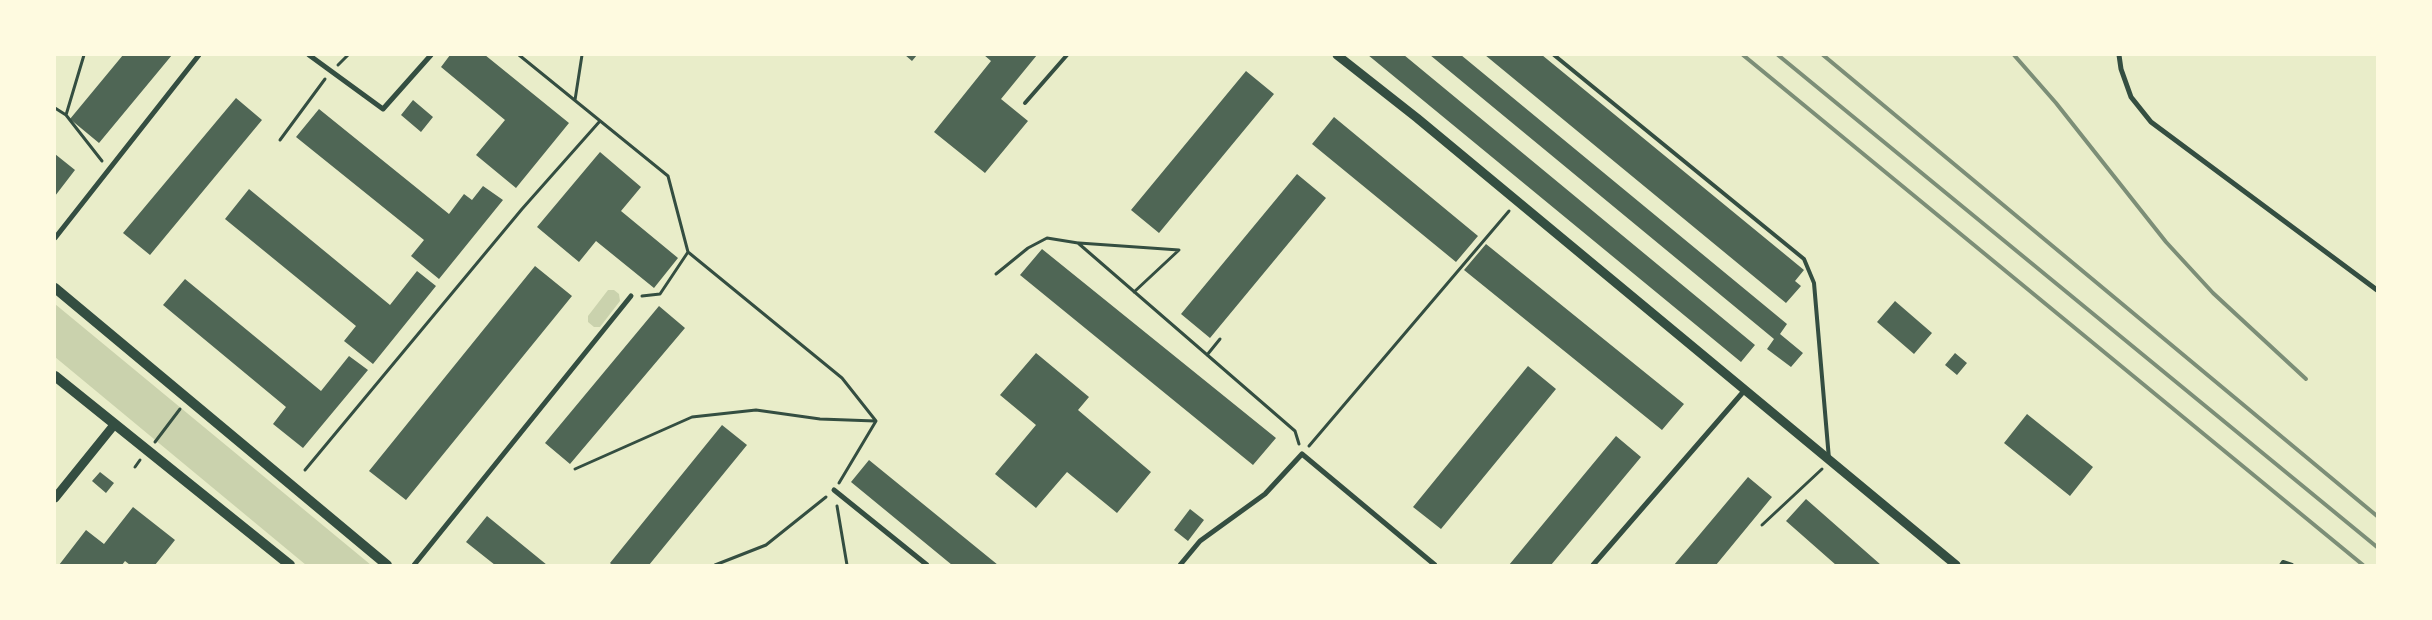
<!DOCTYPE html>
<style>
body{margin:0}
#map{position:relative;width:2432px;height:620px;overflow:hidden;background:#e9edc9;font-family:"Roboto Serif",serif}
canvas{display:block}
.frame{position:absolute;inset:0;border:56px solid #fefae0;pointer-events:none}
</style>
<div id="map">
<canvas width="2432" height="620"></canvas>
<div class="frame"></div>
</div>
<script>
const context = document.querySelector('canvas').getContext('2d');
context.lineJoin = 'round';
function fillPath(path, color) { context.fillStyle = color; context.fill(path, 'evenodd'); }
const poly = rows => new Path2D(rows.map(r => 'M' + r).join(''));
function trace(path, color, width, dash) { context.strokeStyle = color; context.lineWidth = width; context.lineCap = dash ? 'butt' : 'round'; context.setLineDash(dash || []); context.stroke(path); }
fillPath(poly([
 [608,290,614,290,619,294,620,301,600,327,594,327,588,322,588,316],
 [55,304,371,565,306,565,55,357]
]), '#cad2ad');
fillPath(poly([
 [123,55,172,55,99,143,70,119],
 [450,55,485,55,569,123,516,188,476,155,505,120,441,67],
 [905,55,917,55,912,61],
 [984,55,1037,55,1001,99,1028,121,985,173,934,132,991,61],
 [1368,55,1404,55,1755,345,1741,362],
 [1430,55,1461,55,1787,324,1780,334,1803,353,1791,367,1767,349,1774,339],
 [1485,55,1542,55,1804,270,1795,281,1801,286,1786,303],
 [1246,71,1274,94,1159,233,1131,210],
 [236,98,262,120,150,255,123,233],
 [413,100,433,117,421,132,401,115],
 [319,109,449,214,464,194,472,200,483,186,503,200,439,279,411,256,424,240,296,137],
 [1334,117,1478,236,1456,262,1312,144],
 [600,152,641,187,621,211,678,258,654,288,596,241,579,262,537,227],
 [55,154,75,170,55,196],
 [1297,174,1326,198,1210,338,1181,314],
 [249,189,390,305,417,271,436,286,373,364,344,341,356,326,225,219],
 [1486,244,1684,404,1662,430,1464,270],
 [1042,249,1276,438,1253,465,1020,275],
 [535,266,572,296,406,500,369,471],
 [185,279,321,391,349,356,368,370,303,448,273,424,286,407,163,305],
 [1895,301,1932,333,1914,354,1877,322],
 [659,306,685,328,570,464,545,443],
 [1036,353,1089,397,1078,410,1151,472,1117,513,1067,472,1036,508,995,474,1036,425,1000,395],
 [1955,353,1967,363,1957,375,1945,365],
 [1528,366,1556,389,1441,529,1413,507],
 [2027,414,2093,467,2070,496,2004,443],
 [722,425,747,445,649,565,612,565,610,563],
 [1616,436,1641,457,1551,565,1509,565],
 [869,460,998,565,952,565,851,482],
 [100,472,114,483,106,493,92,481],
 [1748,477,1772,497,1716,565,1674,565],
 [1806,499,1881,565,1836,565,1786,521],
 [133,507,175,540,155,565,130,565,125,561,122,565,59,565,86,530,104,544],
 [1190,509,1204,520,1188,541,1174,530],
 [487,516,547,565,495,565,466,542]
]), '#4f6655');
trace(poly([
 [519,55,668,176,688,252,842,378,876,421],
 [338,65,348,55],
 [575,100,582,55],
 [55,108,66,115,102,161],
 [66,115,84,55],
 [280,140,325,79],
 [1079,243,1179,250,1134,292],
 [996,274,1028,248,1047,238,1078,243,1295,431,1299,444],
 [642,296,660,294,688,252],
 [1207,355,1220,339],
 [155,442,180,409],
 [1309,446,1509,211],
 [135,467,140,460],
 [575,469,692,417,756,410,820,419,875,421],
 [305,470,522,209,600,121],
 [839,483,876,421],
 [837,506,847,565],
 [1762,525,1822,469],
 [715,565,766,545,826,497]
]), '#344e41', 3);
trace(poly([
 [1554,55,1804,259,1814,283,1829,459],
 [1025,103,1067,55],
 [2281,565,2283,562,2292,565]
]), '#344e41', 4);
trace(poly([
 [309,55,383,109,431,55],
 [2119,55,2121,69,2131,97,2151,122,2377,290],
 [55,238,199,55],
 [834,490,927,565],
 [414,565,631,296],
 [1180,565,1200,541,1265,494,1302,454,1435,565],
 [1593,565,1744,391]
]), '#344e41', 5);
trace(poly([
 [1337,55,1417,118,1956,565],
 [55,498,114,425]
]), '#344e41', 9);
trace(poly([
 [55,288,387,565],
 [55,376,290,565]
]), '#344e41', 10);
trace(poly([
 [1743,55,2363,565],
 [1778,55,2377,547],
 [1823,55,2377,516],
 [2014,55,2056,103,2166,242,2213,293,2306,379]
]), '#7c8e77', 4);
</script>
